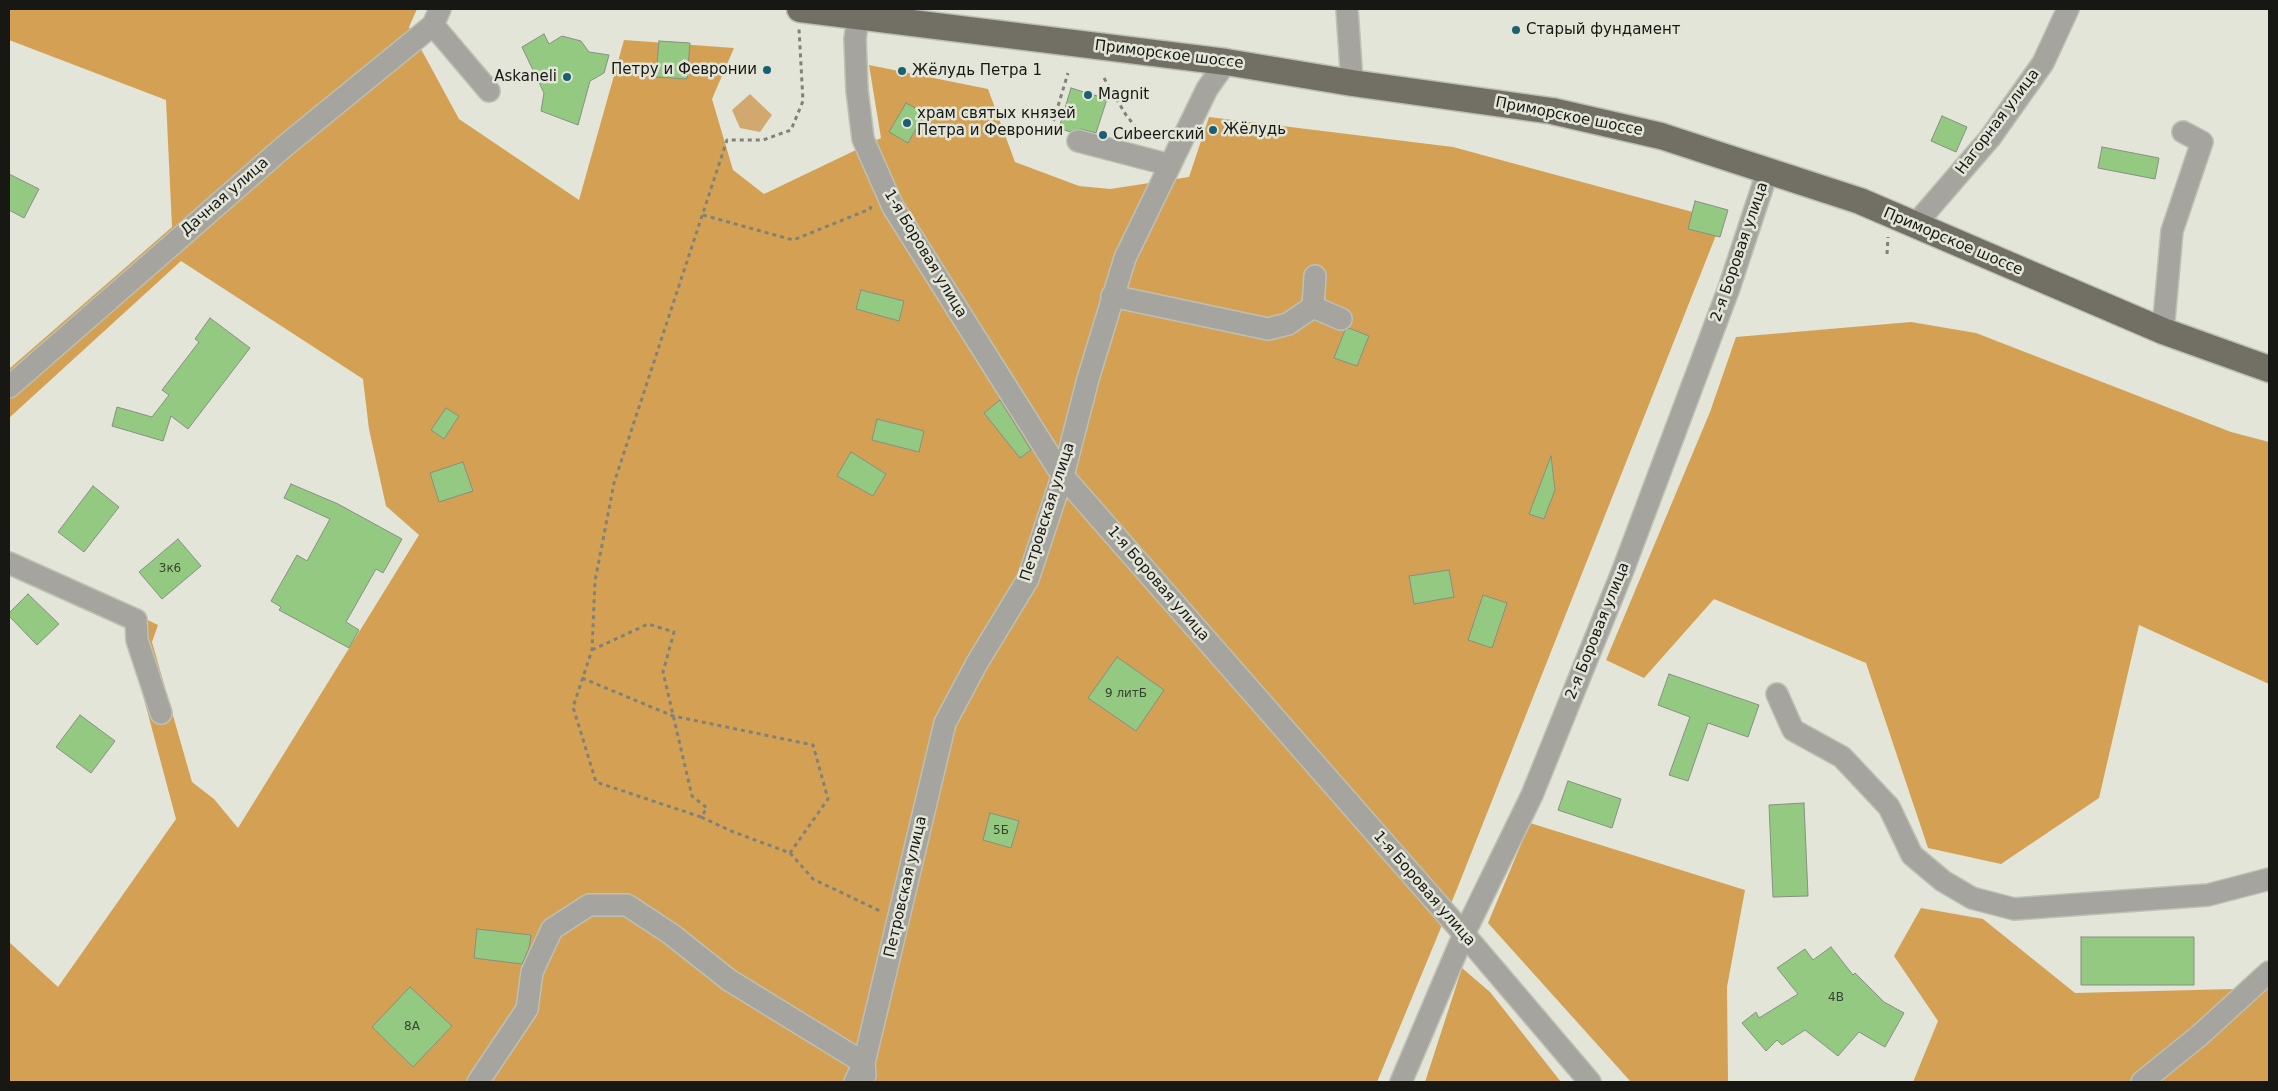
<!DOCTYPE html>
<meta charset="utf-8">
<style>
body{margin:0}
#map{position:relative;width:2278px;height:1091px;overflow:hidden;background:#e2e5d7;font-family:"DejaVu Sans",sans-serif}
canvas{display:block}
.frame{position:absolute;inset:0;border:10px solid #171814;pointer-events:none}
</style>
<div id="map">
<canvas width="2278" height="1091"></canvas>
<div class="frame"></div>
</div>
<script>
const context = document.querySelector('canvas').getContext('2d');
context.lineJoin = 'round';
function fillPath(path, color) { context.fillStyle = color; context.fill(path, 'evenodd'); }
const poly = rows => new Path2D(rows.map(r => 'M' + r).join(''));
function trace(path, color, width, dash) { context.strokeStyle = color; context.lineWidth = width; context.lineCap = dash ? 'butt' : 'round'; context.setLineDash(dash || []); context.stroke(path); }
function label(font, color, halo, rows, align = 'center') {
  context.font = font + ' "DejaVu Sans",sans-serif'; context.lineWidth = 5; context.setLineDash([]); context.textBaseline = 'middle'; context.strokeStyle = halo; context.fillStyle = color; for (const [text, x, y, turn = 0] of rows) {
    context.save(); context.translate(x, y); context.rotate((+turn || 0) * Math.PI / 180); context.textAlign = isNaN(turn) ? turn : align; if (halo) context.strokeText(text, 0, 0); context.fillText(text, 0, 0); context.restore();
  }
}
fillPath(poly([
 [750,94,772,115,760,132,740,128,732,110]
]), '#d1a96f');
fillPath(poly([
 [9,9,417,9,409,27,459,119,579,200,624,40,734,48,712,99,733,170,764,194,881,138,869,65,988,89,1015,162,1079,186,1110,189,1189,177,1209,117,1453,147,1722,220,1457,889,1377,1082,9,1082,9,942,58,987,176,819,125,628,9,575,9,553,158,625,152,642,192,782,214,799,238,828,419,535,386,506,369,429,363,379,181,261,9,418,9,369,172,227,166,100,9,40],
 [1911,322,1976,333,2231,432,2269,442,2269,684,2139,625,2099,798,2001,864,1928,848,1866,663,1714,599,1644,678,1606,660,1710,412,1736,337],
 [1530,823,1745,890,1727,987,1728,1082,1631,1082,1488,923],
 [1921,908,1983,919,2075,993,2234,989,2269,968,2269,1082,1913,1082,1938,1021,1894,956],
 [1462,968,1490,992,1561,1082,1425,1082]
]), '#d4a154');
const building = poly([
 [544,34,549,44,562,36,581,41,589,52,609,55,604,73,590,81,578,125,541,111,544,93,522,47,544,34],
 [659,41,690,43,687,79,656,77,659,41],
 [1071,88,1107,99,1096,133,1081,129,1070,132,1059,128,1071,88],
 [906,103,925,113,908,143,889,132,906,103],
 [1942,116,1967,127,1956,152,1931,141,1942,116],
 [2102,147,2159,158,2155,179,2098,168,2102,147],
 [9,174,39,189,24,218,9,210,9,174],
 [1695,201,1728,210,1720,237,1688,229,1695,201],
 [861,290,904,301,899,321,856,309,861,290],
 [210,318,250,348,188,429,171,416,163,441,112,426,117,407,152,417,169,395,162,390,199,342,195,339,210,318],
 [1349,328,1369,336,1357,366,1334,358,1345,330,1349,328],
 [1000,400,1031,450,1020,458,984,413,1000,400],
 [446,408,459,416,444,439,431,430,446,408],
 [877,419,924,431,919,452,872,440,877,419],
 [851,452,886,474,873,496,837,476,851,452],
 [1551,456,1555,490,1544,519,1529,514,1551,456],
 [463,462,473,491,439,502,430,473,463,462],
 [291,484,338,504,402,539,383,573,376,569,346,622,359,630,349,648,279,610,281,607,271,601,297,555,307,561,330,519,284,498,291,484],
 [93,486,119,507,84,552,58,532,93,486],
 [178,539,201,566,162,599,139,572,178,539],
 [1449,570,1454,597,1414,604,1409,576,1449,570],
 [28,594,59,624,37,645,9,616,9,613,28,594],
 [1483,595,1507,603,1492,648,1468,640,1483,595],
 [1117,657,1164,690,1136,731,1088,698,1117,657],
 [1669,674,1759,705,1748,737,1708,723,1688,781,1669,775,1690,717,1658,705,1669,674],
 [80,715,115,741,91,773,56,747,80,715],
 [1568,781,1621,799,1612,828,1558,810,1568,781],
 [1804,803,1808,896,1773,897,1769,805,1804,803],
 [990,813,1019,821,1011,848,983,840,990,813],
 [477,929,531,935,529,948,522,964,474,958,477,929],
 [2081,937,2194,937,2194,985,2081,985,2081,937],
 [1831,947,1853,975,1855,973,1884,1002,1904,1013,1885,1047,1859,1032,1838,1056,1805,1030,1782,1045,1777,1040,1766,1051,1742,1023,1756,1012,1759,1018,1798,994,1777,968,1805,949,1813,960,1831,947],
 [410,987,452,1026,413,1067,372,1027,410,987]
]);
fillPath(building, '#94c981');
trace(building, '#878f84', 1);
const minor = poly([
 [859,9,855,39,857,90,863,139,893,207,1062,475,1464,934,1590,1082],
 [1347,9,1352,83],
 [433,25,489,91],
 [1078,141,1170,165],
 [1914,226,1990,138,2043,63,2068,9],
 [1112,296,1268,329,1288,324,1313,307,1315,276],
 [1313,307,1341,319],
 [2163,331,2172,231,2202,142,2183,132],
 [9,387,286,145,433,25,440,9],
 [9,563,136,620,137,640,161,713],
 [1777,694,1793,730,1842,757,1889,807,1912,855,1943,881,1972,898,2014,909,2208,895,2269,879],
 [478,1082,527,1009,532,972,552,929,589,905,627,905,671,934,729,980,864,1063,865,1075],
 [855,1082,864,1063,945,723,977,663,1028,579,1065,468,1088,379,1125,258,1207,89,1226,62],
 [1401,1082,1464,934,1532,795,1623,570,1729,288,1768,170],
 [2142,1082,2200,1035,2269,972]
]);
const major = poly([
 [800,9,1226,62,1352,83,1552,111,1661,136,1860,201,2163,331,2269,369]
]);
trace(minor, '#bdc0b4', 24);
trace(major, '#bdc0b4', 29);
trace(poly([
 [1104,78,1126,115,1144,137],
 [1061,132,1052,126,1068,73],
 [703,215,793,240,870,209,871,206],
 [1887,254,1888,237],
 [592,650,648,624,674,632,663,672,692,796,707,808,701,817,731,831,790,853,813,879,882,912],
 [582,678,673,716,813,745,828,799,790,853],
 [701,817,596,782,573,707,592,650,595,581,614,483,727,140,763,140,791,130,803,101,799,29]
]), '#808279', 3, [4, 4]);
trace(minor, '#a5a49e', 21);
trace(major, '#726f65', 26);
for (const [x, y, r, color] of [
 [1516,30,5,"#1b5f72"],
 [767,70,5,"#1b5f72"],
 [902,71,5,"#1b5f72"],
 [567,77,5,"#1b5f72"],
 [1088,95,5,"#1b5f72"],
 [907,123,5,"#1b5f72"],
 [1213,130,5,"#1b5f72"],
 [1103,135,5,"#1b5f72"]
]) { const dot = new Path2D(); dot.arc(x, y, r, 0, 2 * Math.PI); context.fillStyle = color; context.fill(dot); trace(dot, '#e2e5d7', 2); }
label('12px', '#36442f', null, [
 ["3к6",170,569],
 ["9 литБ",1126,694],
 ["5Б",1001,831],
 ["4В",1836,998],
 ["8А",412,1027]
]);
label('15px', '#171814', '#e2e5d7', [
 ["Старый фундамент",1526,30],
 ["Петру и Февронии",757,70,"right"],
 ["Жёлудь Петра 1",912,71],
 ["Askaneli",557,77,"right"],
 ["Magnit",1098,95],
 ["храм святых князей",917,114],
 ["Петра и Февронии",917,131],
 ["Жёлудь",1223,130],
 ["Сиbeerский",1113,135]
], 'left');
label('15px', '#171814', '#e2e5d7', [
 ["Приморское шоссе",1169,55,7],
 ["Приморское шоссе",1569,117,11],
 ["Нагорная улица",1998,122,-53],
 ["Дачная улица",225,197,-41],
 ["Приморское шоссе",1953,242,23],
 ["2-я Боровая улица",1740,252,-71],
 ["1-я Боровая улица",925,254,59],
 ["Петровская улица",1048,512,-72],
 ["1-я Боровая улица",1158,584,49],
 ["2-я Боровая улица",1598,631,-68],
 ["Петровская улица",906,887,-77],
 ["1-я Боровая улица",1424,889,49]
]);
</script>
